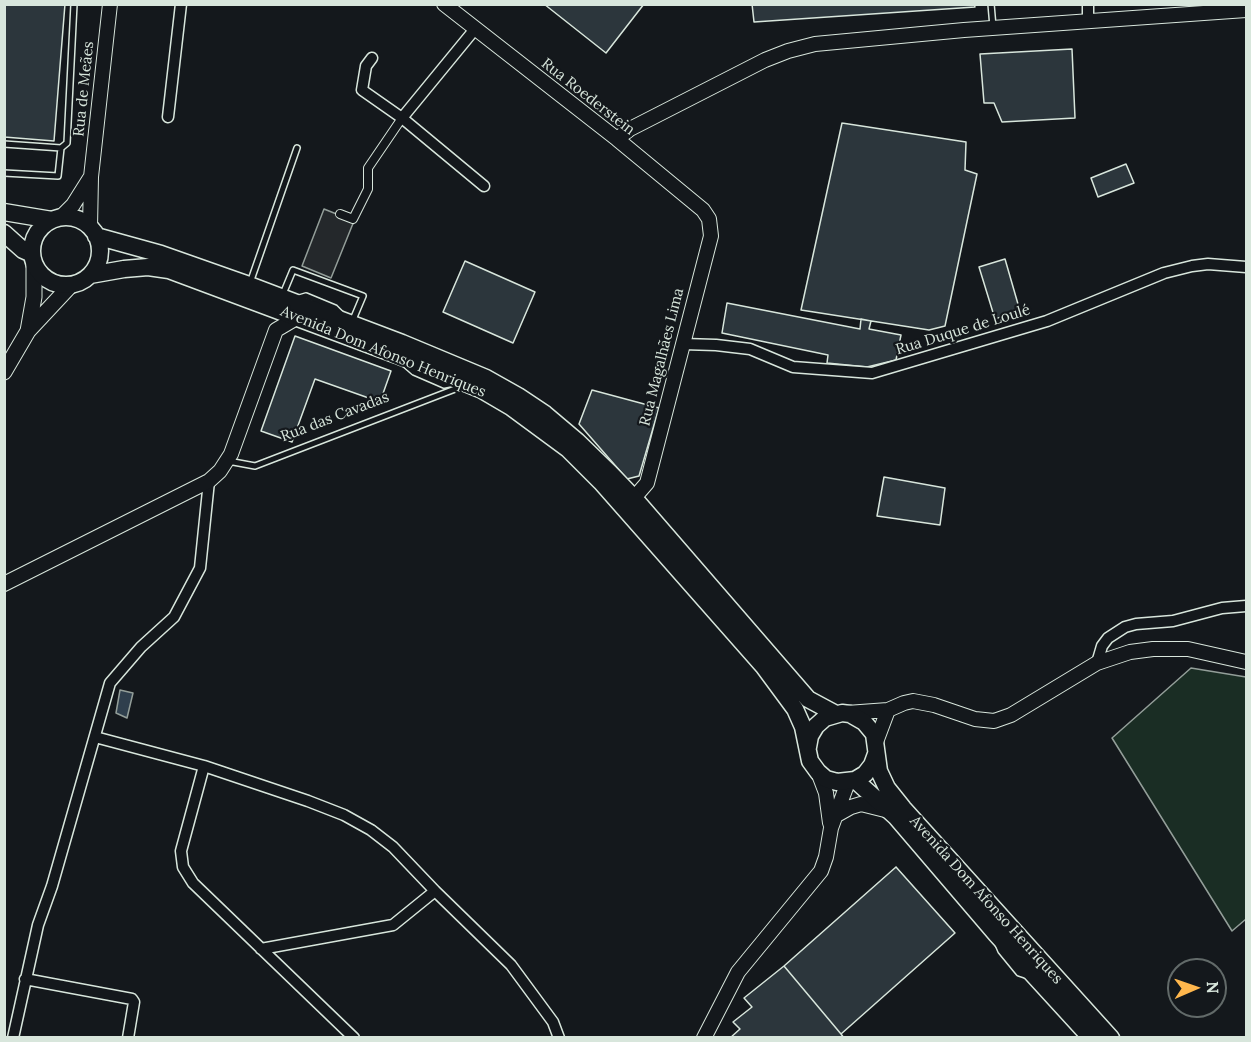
<!DOCTYPE html>
<meta charset="utf-8">
<style>
body{margin:0}
#map{position:relative;width:1251px;height:1042px;overflow:hidden;background:#14181c;font-family:Lora,serif}
canvas{display:block}
.frame{position:absolute;inset:0;border:6px solid #d8e6dc;pointer-events:none}
.north{position:absolute;left:1167px;top:958px;width:60px;height:60px;box-sizing:border-box;background:#14181c;border:2px solid #626a69;border-radius:50%;rotate:88deg;font-size:16px;font-weight:700;line-height:24px;text-align:center;color:#d8e6dc}
.north::after{content:'';display:block;margin:auto;width:21px;height:27px;background:#ffb74d;clip-path:polygon(50% 0,100% 100%,50% 72%,0 100%)}
</style>
<div id="map">
<canvas width="1251" height="1042"></canvas>
<div class="frame"></div>
<div class="north">N</div>
</div>
<script>
const context = document.querySelector('canvas').getContext('2d');
context.lineJoin = 'round';
function fillPath(path, color) { context.fillStyle = color; context.fill(path, 'evenodd'); }
const poly = rows => new Path2D(rows.map(r => 'M' + r).join(''));
function trace(path, color, width, dash) { context.strokeStyle = color; context.lineWidth = width; context.lineCap = dash ? 'butt' : 'round'; context.setLineDash(dash || []); context.stroke(path); }
function label(font, color, halo, rows, align = 'center') {
  context.font = font + ' Lora,serif'; context.lineWidth = 4.5; context.setLineDash([]); context.textBaseline = 'middle'; context.strokeStyle = halo; context.fillStyle = color; for (const [text, x, y, turn = 0] of rows) {
    context.save(); context.translate(x, y); context.rotate((+turn || 0) * Math.PI / 180); context.textAlign = isNaN(turn) ? turn : align; if (halo) context.strokeText(text, 0, 0); context.fillText(text, 0, 0); context.restore();
  }
}
const green = poly([
 [1191,668,1246,677,1246,919,1232,931,1112,738,1191,668]
]);
fillPath(green, '#1a2d24');
trace(green, '#939e99', 1.5);
const parking = poly([
 [324,209,354,221,331,278,302,266,324,209]
]);
fillPath(parking, '#24282b');
trace(parking, '#939e99', 1.5);
const water = poly([
 [120,690,133,693,127,718,116,713,120,690]
]);
fillPath(water, '#2f3f4d');
trace(water, '#939e99', 1.5);
const building = poly([
 [4,4,65,4,54,141,4,137,4,4],
 [544,4,644,4,606,53,544,4],
 [752,4,974,4,975,7,754,22,752,4],
 [1072,49,1075,118,1002,122,994,103,984,103,980,54,1072,49],
 [842,123,966,142,965,170,977,174,945,326,929,330,801,310,842,123],
 [1126,164,1134,183,1098,197,1091,178,1126,164],
 [1005,259,1020,311,995,319,979,267,1005,259],
 [465,261,535,292,513,343,443,312,465,261],
 [727,303,860,329,861,319,871,321,869,329,901,335,896,360,867,367,827,363,828,355,722,333,727,303],
 [295,336,391,371,380,402,315,379,292,442,261,431,295,336],
 [592,390,659,408,639,476,627,479,579,424,592,390],
 [884,477,945,488,940,525,877,516,884,477],
 [896,867,955,933,841,1034,784,966,896,867],
 [784,966,841,1034,844,1038,730,1038,740,1029,733,1022,752,1007,744,998,784,966]
]);
fillPath(building, '#2c363c');
trace(building, '#d8e6dc', 1.5);
const service = poly([
 [991,4,993,27],
 [4,144,61,148,58,176,4,173],
 [61,148,67,143,74,4],
 [250,283,297,148],
 [283,294,293,270,363,296,352,322],
 [296,299,306,296,335,308,341,314],
 [406,365,414,372,444,385,454,383],
 [228,461,255,466,455,389],
 [998,944,1001,951,1019,973,1025,975]
]);
const pedestrian = poly([
 [340,214,353,219,368,189,368,168,402,118]
]);
const minor = poly([
 [1088,4,1088,21],
 [372,58,366,66,362,90,402,118,484,186],
 [168,117,181,4],
 [402,118,475,29],
 [683,344,716,345,750,349,793,367,872,373,1047,321,1164,273,1192,266,1208,264,1246,267],
 [1097,663,1102,646,1108,638,1125,627,1136,624,1173,621,1222,608,1246,606],
 [95,737,204,766,308,801,344,815,371,830,393,847,435,891,511,965,553,1022,559,1038],
 [204,766,181,851,183,867,193,883,354,1038],
 [261,949,393,925,435,891],
 [25,979,132,999,134,1002,128,1038],
 [13,1038,38,925,52,886,110,683,141,647,174,617,200,568,209,481]
]);
const tertiary = poly([
 [444,4,617,139,703,210,709,219,711,236,647,483,634,498],
 [617,139,630,129,765,60,788,51,815,44,964,30,1246,10],
 [61,217,73,205,90,178],
 [90,227,91,177,110,4],
 [4,584,209,481,220,471,231,454,276,330,298,317],
 [847,713,888,710,904,703,913,701,934,705,975,719,994,721,1011,715,1097,663,1130,652,1153,649,1188,649,1246,662],
 [876,742,888,710],
 [818,772,826,793,830,823],
 [835,816,851,807,861,804,889,811],
 [704,1038,738,972,821,871,826,857,831,828,848,782]
]);
const secondary = poly([
 [28,331,34,297,34,265],
 [4,372,28,331,71,285]
]);
const primary = poly([
 [4,212,52,220],
 '32 251a34 34 0 1 1 68 0a34 34 0 1 1-68 0Z',
 [4,233,23,250,32,254],
 [96,236,161,254,249,285,402,343,486,378,518,396,545,414,577,441,610,473,634,498,808,699,836,714],
 [90,275,124,269,148,267,169,270,397,355,482,390,511,407,568,449,601,482,764,667,795,709,803,727,810,761,818,772,826,779,837,782,855,780,865,774,872,765,876,754],
 [808,747,810,736,816,726,825,718,842,713,850,714,864,722,874,734,879,771,887,788,903,808,1111,1038],
 [855,780,896,817,996,934,1091,1038]
]);
trace(service, '#d8e6dc', 8);
trace(pedestrian, '#d8e6dc', 10);
trace(minor, '#d8e6dc', 13);
trace(tertiary, '#d8e6dc', 16);
trace(secondary, '#d8e6dc', 17);
trace(primary, '#d8e6dc', 19);
trace(service, '#14181c', 5);
trace(pedestrian, '#14181c', 8);
trace(minor, '#14181c', 10);
trace(tertiary, '#14181c', 14);
trace(secondary, '#14181c', 15);
trace(primary, '#14181c', 16);
label('15px', '#d8e6dc', '#14181c', [
 ["Rua de Meães",84,89,-84],
 ["Rua Roederstein",588,97,38],
 ["Rua Duque de Loulé",963,330,-17],
 ["Avenida Dom Afonso Henriques",383,352,22],
 ["Rua Magalhães Lima",662,357,-76],
 ["Rua das Cavadas",335,417,-21],
 ["Avenida Dom Afonso Henriques",986,900,48]
]);
</script>
